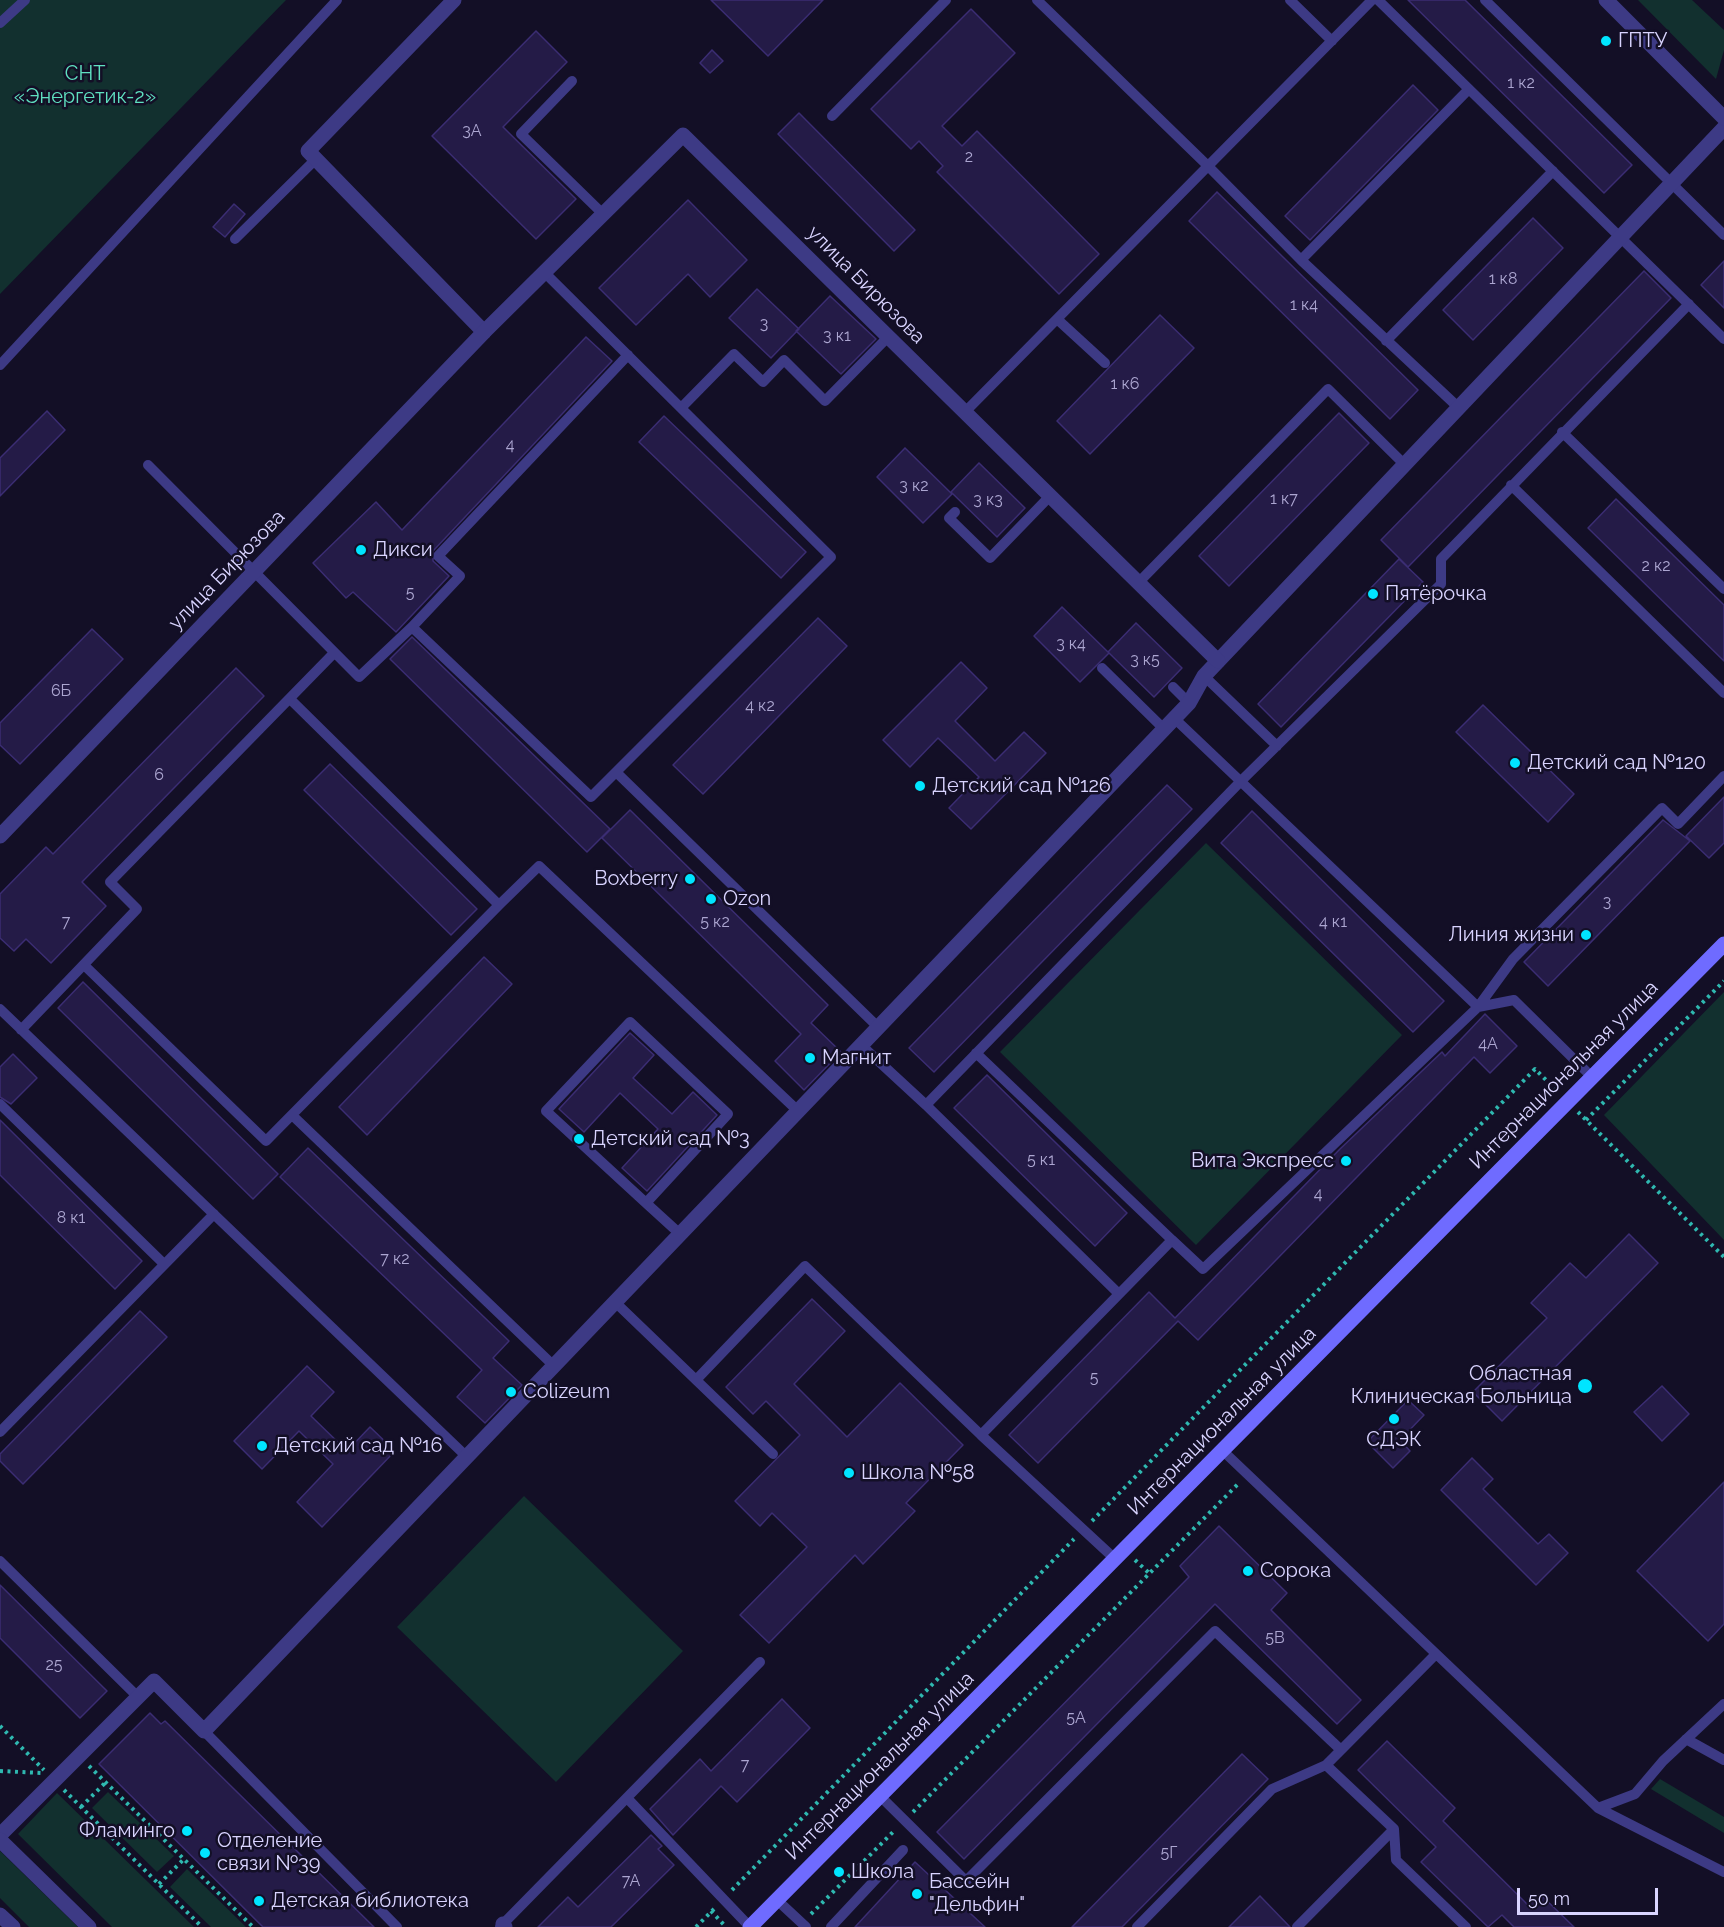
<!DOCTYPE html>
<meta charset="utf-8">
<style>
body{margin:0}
#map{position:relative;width:1724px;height:1927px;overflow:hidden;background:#130f26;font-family:Raleway,sans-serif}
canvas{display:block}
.scale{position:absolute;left:1517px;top:1888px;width:141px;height:27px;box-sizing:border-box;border:3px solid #d9d4ff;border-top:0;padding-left:8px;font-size:18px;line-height:21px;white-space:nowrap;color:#d9d4ff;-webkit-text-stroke:4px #130f26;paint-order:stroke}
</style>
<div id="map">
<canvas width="1724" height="1927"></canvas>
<div class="scale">50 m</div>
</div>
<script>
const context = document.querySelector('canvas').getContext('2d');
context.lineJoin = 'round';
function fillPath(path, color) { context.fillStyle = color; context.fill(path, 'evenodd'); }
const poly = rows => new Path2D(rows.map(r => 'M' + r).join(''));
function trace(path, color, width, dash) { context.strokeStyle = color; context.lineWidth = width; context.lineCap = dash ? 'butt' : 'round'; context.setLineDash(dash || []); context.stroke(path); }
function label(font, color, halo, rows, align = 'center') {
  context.font = font + ' Raleway,sans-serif'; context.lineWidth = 5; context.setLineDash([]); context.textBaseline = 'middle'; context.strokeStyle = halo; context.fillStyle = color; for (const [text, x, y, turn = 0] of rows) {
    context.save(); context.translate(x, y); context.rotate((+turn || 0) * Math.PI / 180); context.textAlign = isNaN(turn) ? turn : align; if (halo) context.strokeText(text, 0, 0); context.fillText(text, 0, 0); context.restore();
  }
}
fillPath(poly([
 [0,0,286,0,0,294],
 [1638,0,1692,0,1724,30,1724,50,1716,79],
 [1206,843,1402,1035,1196,1245,1000,1052],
 [1724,992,1724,1240,1604,1115],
 [524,1496,683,1651,556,1782,397,1627],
 [1660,1779,1724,1817,1724,1833,1651,1789],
 [108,1792,174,1856,157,1872,92,1808],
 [57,1793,194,1927,112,1927,18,1834],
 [0,1851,78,1927,29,1927,0,1898],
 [187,1869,246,1927,211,1927,170,1887]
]), '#12302f');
const building = poly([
 [711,0,823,0,768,56,711,0],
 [1408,0,1465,0,1632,165,1604,193,1408,0],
 [971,9,1015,53,942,126,962,146,977,131,1099,254,1059,294,937,172,943,166,919,141,911,149,871,109,971,9],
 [536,31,567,62,503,127,576,199,536,239,432,136,536,31],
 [712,50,723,61,710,73,700,63,712,50],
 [1413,85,1438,110,1310,240,1285,216,1413,85],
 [799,113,915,230,894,251,778,134,799,113],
 [1217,192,1418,390,1390,419,1189,221,1217,192],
 [688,200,747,260,710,297,688,274,636,325,599,288,688,200],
 [234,204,245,214,225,237,213,227,234,204],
 [1533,218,1563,248,1473,340,1443,310,1533,218],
 [1724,261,1724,308,1701,285,1724,261],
 [1644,271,1671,298,1408,567,1381,540,1644,271],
 [757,289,799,329,771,358,729,318,757,289],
 [830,296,876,339,841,374,796,331,830,296],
 [1160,315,1194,348,1090,454,1057,421,1160,315],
 [586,337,612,361,433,551,433,561,449,576,396,632,353,592,346,598,313,563,376,502,402,530,586,337],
 [47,411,65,430,0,496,0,458,47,411],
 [1339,413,1369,443,1229,586,1199,556,1339,413],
 [664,416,806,552,781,578,639,442,664,416],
 [905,448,952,494,923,523,877,477,905,448],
 [979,463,1025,508,997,537,951,492,979,463],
 [1616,499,1724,605,1724,661,1588,528,1616,499],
 [1399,559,1423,582,1281,727,1258,704,1399,559],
 [1062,607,1109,653,1080,682,1034,636,1062,607],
 [818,618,847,646,703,794,673,765,818,618],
 [1136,623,1182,668,1154,697,1108,652,1136,623],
 [92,629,123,659,20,764,0,745,0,723,92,629],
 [412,637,610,829,587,852,390,659,412,637],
 [961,662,987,688,955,721,995,761,1024,732,1046,753,971,829,949,808,979,777,938,738,910,767,883,740,961,662],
 [236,668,264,696,82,882,106,906,51,963,26,939,14,951,0,938,0,894,46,847,53,854,236,668],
 [1483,705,1574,794,1548,822,1456,732,1483,705],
 [330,764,477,909,451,935,304,790,330,764],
 [1167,785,1192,809,934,1072,909,1048,1167,785],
 [1724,797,1724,843,1709,858,1686,836,1724,797],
 [630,810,828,1005,811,1023,841,1052,804,1090,775,1061,801,1034,602,838,630,810],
 [1252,811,1444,1001,1413,1032,1221,843,1252,811],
 [1663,820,1690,841,1548,986,1524,962,1663,820],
 [484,957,512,984,367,1135,339,1107,484,957],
 [83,982,278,1174,253,1199,58,1008,83,982],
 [1485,1014,1517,1046,1490,1073,1474,1057,1198,1340,1178,1321,1038,1463,1009,1435,1149,1292,1175,1318,1340,1149,1442,1052,1445,1056,1485,1014],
 [630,1033,654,1055,633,1078,672,1114,693,1092,717,1115,647,1191,622,1168,658,1129,620,1093,584,1132,559,1109,630,1033],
 [13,1054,37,1078,11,1104,0,1097,0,1067,13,1054],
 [987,1075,1127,1213,1095,1246,954,1108,987,1075],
 [0,1120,142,1261,115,1289,0,1175,0,1120],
 [308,1148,509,1341,493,1358,522,1385,485,1423,457,1397,482,1370,280,1177,308,1148],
 [1629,1234,1658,1263,1502,1421,1473,1392,1547,1318,1531,1303,1570,1263,1586,1278,1629,1234],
 [812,1299,845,1331,794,1384,847,1437,900,1383,963,1445,906,1503,915,1511,863,1564,855,1555,769,1643,740,1615,807,1547,772,1513,760,1526,735,1501,800,1435,766,1401,753,1414,726,1387,812,1299],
 [140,1311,167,1337,23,1484,0,1461,0,1454,140,1311],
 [307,1366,334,1392,311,1416,347,1451,370,1427,395,1451,322,1527,297,1502,333,1464,299,1431,262,1469,234,1441,307,1366],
 [1662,1386,1689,1414,1662,1441,1634,1412,1662,1386],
 [1408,1400,1424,1415,1400,1440,1410,1451,1393,1468,1367,1442,1408,1400],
 [1472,1458,1493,1479,1483,1489,1538,1544,1549,1534,1568,1553,1536,1585,1441,1490,1472,1458],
 [1724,1482,1724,1624,1708,1641,1637,1571,1724,1482],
 [1219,1526,1287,1593,1271,1610,1361,1700,1337,1724,1215,1604,964,1859,937,1832,1189,1577,1180,1566,1219,1526],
 [0,1585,107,1691,80,1718,0,1638,0,1585],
 [782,1699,810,1728,737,1802,721,1786,673,1835,650,1809,700,1759,711,1771,782,1699],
 [150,1713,161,1724,165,1721,374,1927,263,1927,99,1764,150,1713],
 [1387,1741,1455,1808,1443,1821,1528,1905,1540,1894,1574,1927,1514,1927,1502,1915,1488,1927,1421,1862,1436,1847,1358,1770,1387,1741],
 [1242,1754,1268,1779,1122,1927,1072,1927,1242,1754],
 [651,1835,662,1846,658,1849,674,1865,611,1927,538,1927,568,1897,578,1907,651,1835],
 [915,1862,985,1927,855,1927,915,1862],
 [1260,1896,1290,1927,1229,1927,1260,1896]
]);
fillPath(building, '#241b47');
trace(building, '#3b2d73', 1.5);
trace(poly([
 [1578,1112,1724,1257],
 [1586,1120,1724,981],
 [1092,1521,1535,1069,1558,1092],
 [1135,1560,1149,1573],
 [0,1726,44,1770],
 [89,1766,253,1927],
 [0,1771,41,1773],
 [64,1790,202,1927],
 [81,1807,106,1782],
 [913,1812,1239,1483],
 [159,1884,184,1859],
 [732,1890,1074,1539],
 [711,1911,726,1927],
 [811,1914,895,1830],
 [696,1927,714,1909]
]), '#2fb8b0', 4, [3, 4.5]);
trace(poly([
 [1037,0,1208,166,1301,260,1459,408],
 [1290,0,1332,41],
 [1378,0,1724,339],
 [1485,0,1724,235],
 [0,23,25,0],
 [572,81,521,134,603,214],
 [832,116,946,0],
 [235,239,316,159],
 [1301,260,1469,89],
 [544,272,831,557,616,772],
 [1057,319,1105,363],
 [1386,341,1553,171],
 [0,365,337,0],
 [681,408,734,354,763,382,784,360,825,401,888,337],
 [965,412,1372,0],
 [1562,432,1724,589],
 [148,465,359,677,412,627,460,576,438,556,628,355],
 [1511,485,1724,693],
 [955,512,949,518,990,558,1050,496],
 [1138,583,1328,389,1405,465],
 [412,627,591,797,616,772,878,1027],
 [1102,668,1164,729],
 [1204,676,1277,746],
 [1173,687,1189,703],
 [1174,718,1478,1007,1514,1000,1592,1077],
 [499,905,539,866,798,1111],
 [84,965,266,1141,499,905,290,699],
 [0,1009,467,1457],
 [21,1030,137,909,110,882,333,654],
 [861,1045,926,1105,1241,781,1441,584,1441,559,1689,304],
 [976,1053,1172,1240],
 [0,1104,164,1264],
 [926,1105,1118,1293],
 [292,1115,554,1366],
 [646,1203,728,1114,630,1022,546,1111,646,1203,680,1234],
 [615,1302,773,1454],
 [696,1380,805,1266,981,1435],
 [0,1432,214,1214],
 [1222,1450,1598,1808,1724,1872],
 [1115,1559,981,1435,1172,1240,1203,1269,1478,1007,1513,959,1662,808,1678,824,1724,776],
 [0,1561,138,1697],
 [204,1731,397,1927],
 [1686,1739,1724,1760],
 [1341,1750,1326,1765,1394,1829,1396,1860,1466,1927],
 [880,1796,966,1881,1215,1631,1341,1750,1435,1655],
 [627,1798,750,1927],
 [1598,1808,1635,1794,1663,1761,1724,1704],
 [777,1900,806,1927],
 [500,1927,760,1662],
 [831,1927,903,1850],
 [1137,1927,1272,1789,1326,1765],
 [1297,1927,1394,1829]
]), '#3d3a85', 10);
trace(poly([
 [503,1924,505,1927]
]), '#3d3a85', 15);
trace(poly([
 [454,0,308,151,484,332],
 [0,1835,154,1681,204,1731,1189,703,1204,676,1724,128]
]), '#3d3a85', 15);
trace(poly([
 [1606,0,1724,118],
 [0,836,484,332,683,135,1218,661],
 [0,1840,89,1927],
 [0,1915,13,1927]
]), '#3d3a85', 15);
trace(poly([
 [750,1927,1724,944]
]), '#6f6bff', 15);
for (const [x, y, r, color] of [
 [1606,41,6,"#00e5ff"],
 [361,550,6,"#00e5ff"],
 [1373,594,6,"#00e5ff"],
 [1515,763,6,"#00e5ff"],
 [920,786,6,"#00e5ff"],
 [690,879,6,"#00e5ff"],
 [711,899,6,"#00e5ff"],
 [1586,935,6,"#00e5ff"],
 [810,1058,6,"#00e5ff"],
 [579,1139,6,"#00e5ff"],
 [1346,1161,6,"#00e5ff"],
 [1585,1386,8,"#00e5ff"],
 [511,1392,6,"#00e5ff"],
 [1394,1419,6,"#00e5ff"],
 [262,1446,6,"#00e5ff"],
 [849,1473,6,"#00e5ff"],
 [1248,1571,6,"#00e5ff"],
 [187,1831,6,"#00e5ff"],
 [205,1853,6,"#00e5ff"],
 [839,1872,6,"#00e5ff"],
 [917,1894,6,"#00e5ff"],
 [259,1901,6,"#00e5ff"]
]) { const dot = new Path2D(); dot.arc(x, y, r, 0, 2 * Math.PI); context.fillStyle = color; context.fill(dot); trace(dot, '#130f26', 2); }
label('16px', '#aca6d1', null, [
 ["1 к2",1521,83],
 ["3А",472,131],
 ["2",969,157],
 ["1 к8",1503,279],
 ["1 к4",1304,305],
 ["3",764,324],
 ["3 к1",837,336],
 ["1 к6",1125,384],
 ["4",510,445],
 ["3 к2",914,486],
 ["1 к7",1284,499],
 ["3 к3",988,500],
 ["2 к2",1656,566],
 ["5",410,593],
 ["3 к4",1071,644],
 ["3 к5",1145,660],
 ["6Б",61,691],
 ["4 к2",760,706],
 ["6",159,775],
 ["3",1607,902],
 ["7",66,922],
 ["5 к2",715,922],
 ["4 к1",1333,922],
 ["4А",1488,1044],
 ["5 к1",1041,1160],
 ["4",1318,1194],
 ["8 к1",71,1218],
 ["7 к2",395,1259],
 ["5",1094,1378],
 ["5В",1275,1638],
 ["25",54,1665],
 ["5А",1076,1718],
 ["7",745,1765],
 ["5Г",1169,1853],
 ["7А",631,1881]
]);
label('20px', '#d9d4ff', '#130f26', [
 ["ГПТУ",1618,41],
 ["Дикси",373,550],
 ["Пятёрочка",1385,594],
 ["Детский сад №120",1527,763],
 ["Детский сад №126",932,786],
 ["Boxberry",678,879,"right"],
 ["Ozon",723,899],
 ["Линия жизни",1574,935,"right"],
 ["Магнит",822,1058],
 ["Детский сад №3",591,1139],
 ["Вита Экспресс",1334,1161,"right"],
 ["Областная",1572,1374,"right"],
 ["Клиническая Больница",1572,1397,"right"],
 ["Colizeum",523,1392],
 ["СДЭК",1394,1440,"center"],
 ["Детский сад №16",274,1446],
 ["Школа №58",861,1473],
 ["Сорока",1260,1571],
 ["Фламинго",175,1831,"right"],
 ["Отделение",217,1841],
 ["связи №39",217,1864],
 ["Школа",851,1872],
 ["Бассейн",929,1882],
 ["\"Дельфин\"",929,1905],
 ["Детская библиотека",271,1901]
], 'left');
label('20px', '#5fe0c0', '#130f26', [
 ["СНТ",85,74],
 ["«Энергетик-2»",85,97]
]);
label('20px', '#d9d4ff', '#130f26', [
 ["улица Бирюзова",866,285,45],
 ["улица Бирюзова",227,570,-46],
 ["Интернациональная улица",1564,1075,-45],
 ["Интернациональная улица",1222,1421,-45],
 ["Интернациональная улица",880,1766,-45]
]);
</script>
